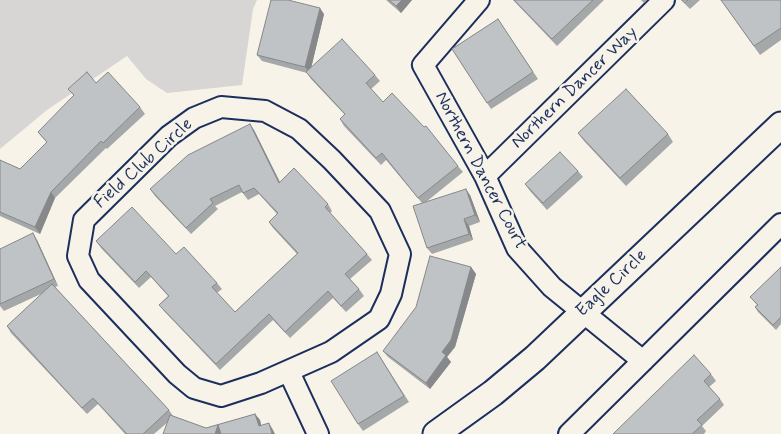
<!DOCTYPE html>
<style>
body{margin:0}
canvas{display:block;background:#f7f3e8}
</style>
<canvas width="781" height="434"></canvas>
<script>
const context = document.querySelector('canvas').getContext('2d');
context.lineJoin = 'round';
function fillPath(path, color) { context.fillStyle = color; context.fill(path, 'evenodd'); }
const poly = rows => new Path2D(rows.map(r => 'M' + r).join(''));
function trace(path, color, width, dash) { context.strokeStyle = color; context.lineWidth = width; context.lineCap = dash ? 'butt' : 'round'; context.setLineDash(dash || []); context.stroke(path); }
function label(font, color, halo, rows, align = 'center') {
  context.font = font + ' Mynerve,sans-serif'; context.lineWidth = 5; context.setLineDash([]); context.textBaseline = 'middle'; context.strokeStyle = halo; context.fillStyle = color; for (const [text, x, y, turn = 0] of rows) {
    context.save(); context.translate(x, y); context.rotate((+turn || 0) * Math.PI / 180); context.textAlign = isNaN(turn) ? turn : align; if (halo) context.strokeText(text, 0, 0); context.fillText(text, 0, 0); context.restore();
  }
}
fillPath(poly([
 [0,0,257,0,253,9,242,85,167,93,146,79,127,56,47,110,0,149]
]), '#d7d6d4');
const minor = poly([
 [479,0,423,65,485,176,517,248,552,287,643,361],
 [221,107,265,111,299,129,332,160,380,211,400,254,391,294,379,319,331,352,261,383,221,396,194,388,177,374,89,280,78,256,84,220,169,136,194,118,221,107],
 [485,176,664,0],
 [289,372,318,434],
 [569,434,781,224]
]);
const tertiary = poly([
 [436,434,493,393,535,358,781,125]
]);
trace(minor, '#1b2f5e', 24);
trace(tertiary, '#1b2f5e', 29);
trace(minor, '#f7f3e8', 20);
trace(tertiary, '#f7f3e8', 25);
fillPath(poly([
 [386,0,412,0,401,13],
 [513,0,604,0,557,46],
 [641,0,647,0,644,3],
 [681,0,700,0,690,9],
 [721,0,781,0,781,40,760,55],
 [324,14,311,68,375,75,380,81,371,89,383,102,458,166,463,172,426,202,470,195,480,222,469,226,473,240,432,254,427,248,422,203,386,160,381,165,344,126,340,119,345,115,311,79,307,73,262,61,257,55],
 [498,19,538,79,491,109,452,49],
 [96,83,140,107,145,114,107,149,106,148,55,198,40,234,0,216,0,160,20,169,47,143,38,132,74,96,68,89],
 [250,124,254,130,280,182,328,204,332,211,330,213,367,254,372,260,350,279,359,289,364,296,346,312,333,298,290,338,273,320,220,370,164,311,159,305,168,296,151,277,139,288,101,248,96,241,176,254,217,283,222,289,217,293,235,312,297,254,273,228,269,222,277,214,259,194,248,200,242,192,215,206,218,209,191,234,155,196,150,189],
 [578,133,668,134,673,142,626,186,584,141],
 [578,171,583,177,547,210,530,191,525,184],
 [37,240,58,286,55,287,169,410,173,416,206,428,255,414,260,420,261,426,273,430,163,434,168,422,154,434,125,434,98,404,87,414,11,333,7,326,43,293,4,311,0,306,0,249],
 [471,267,476,274,455,347,447,357,451,362,430,389,388,357,383,351],
 [781,267,781,324,776,330,758,312,755,307,757,305,750,297],
 [377,352,409,402,363,431,358,424],
 [711,374,716,381,709,387,720,399,724,405,702,426,706,431,704,434,613,434]
]), '#a5a8a9');
fillPath(poly([
 [402,0,412,0,401,13,396,6],
 [320,8,324,14,310,73,305,67],
 [250,124,254,130,283,189,279,183],
 [466,189,470,195,480,222,475,215],
 [51,192,55,198,40,234,35,227],
 [464,219,469,226,473,240,469,234],
 [33,233,37,240,58,286,54,279],
 [471,267,476,274,455,347,447,357,451,362,430,389,426,383,442,352],
 [255,414,260,420,263,433,259,426],
 [269,423,273,430,275,434,272,434],
 [218,425,222,434,215,434]
]), '#86888a');
const building = poly([
 [271,0,288,0,320,8,305,67,257,55,271,0],
 [389,0,402,0,396,6,389,0],
 [514,0,593,0,552,39,514,0],
 [682,0,688,0,685,3,682,0],
 [721,0,781,0,781,28,754,46,721,0],
 [498,19,533,72,487,103,452,49,498,19],
 [342,39,375,75,366,83,383,102,392,93,424,127,426,126,458,166,418,198,382,153,376,158,340,119,345,114,306,72,342,39],
 [87,72,96,83,108,72,140,107,103,143,101,141,51,192,35,227,0,212,0,160,20,169,47,142,38,132,74,95,68,89,87,72],
 [626,89,668,134,620,178,578,133,626,89],
 [250,124,279,183,294,168,328,204,325,207,367,254,345,274,359,289,341,306,328,291,285,332,269,314,216,364,159,305,169,296,146,271,135,282,96,241,132,207,176,254,184,247,217,283,212,287,235,312,298,253,269,222,278,213,254,188,243,193,239,185,210,199,213,203,186,228,150,189,188,155,250,124],
 [560,152,578,171,543,203,525,184,560,152],
 [466,189,475,215,464,219,469,234,427,248,413,206,466,189],
 [33,233,54,279,0,304,0,249,33,233],
 [430,256,471,267,451,340,442,352,446,355,426,383,383,351,416,307,430,256],
 [781,267,781,317,773,325,755,307,758,305,750,297,781,267],
 [52,284,169,410,143,434,127,434,93,398,82,408,7,326,52,284],
 [377,352,404,396,358,424,331,381,377,352],
 [694,355,711,374,704,381,720,399,697,420,702,425,692,434,613,434,694,355],
 [255,414,259,426,269,423,272,434,221,434,218,425,215,434,163,434,170,415,206,428,255,414]
]);
fillPath(building, '#c0c3c5');
trace(building, '#86888a', 1);
label('18px', '#1b2f5e', '#f7f3e8', [
 ["Northern Dancer Way",575,88,-44],
 ["Field Club Circle",144,164,-42],
 ["Northern Dancer Court",480,171,62],
 ["Eagle Circle",612,284,-43]
]);
</script>
